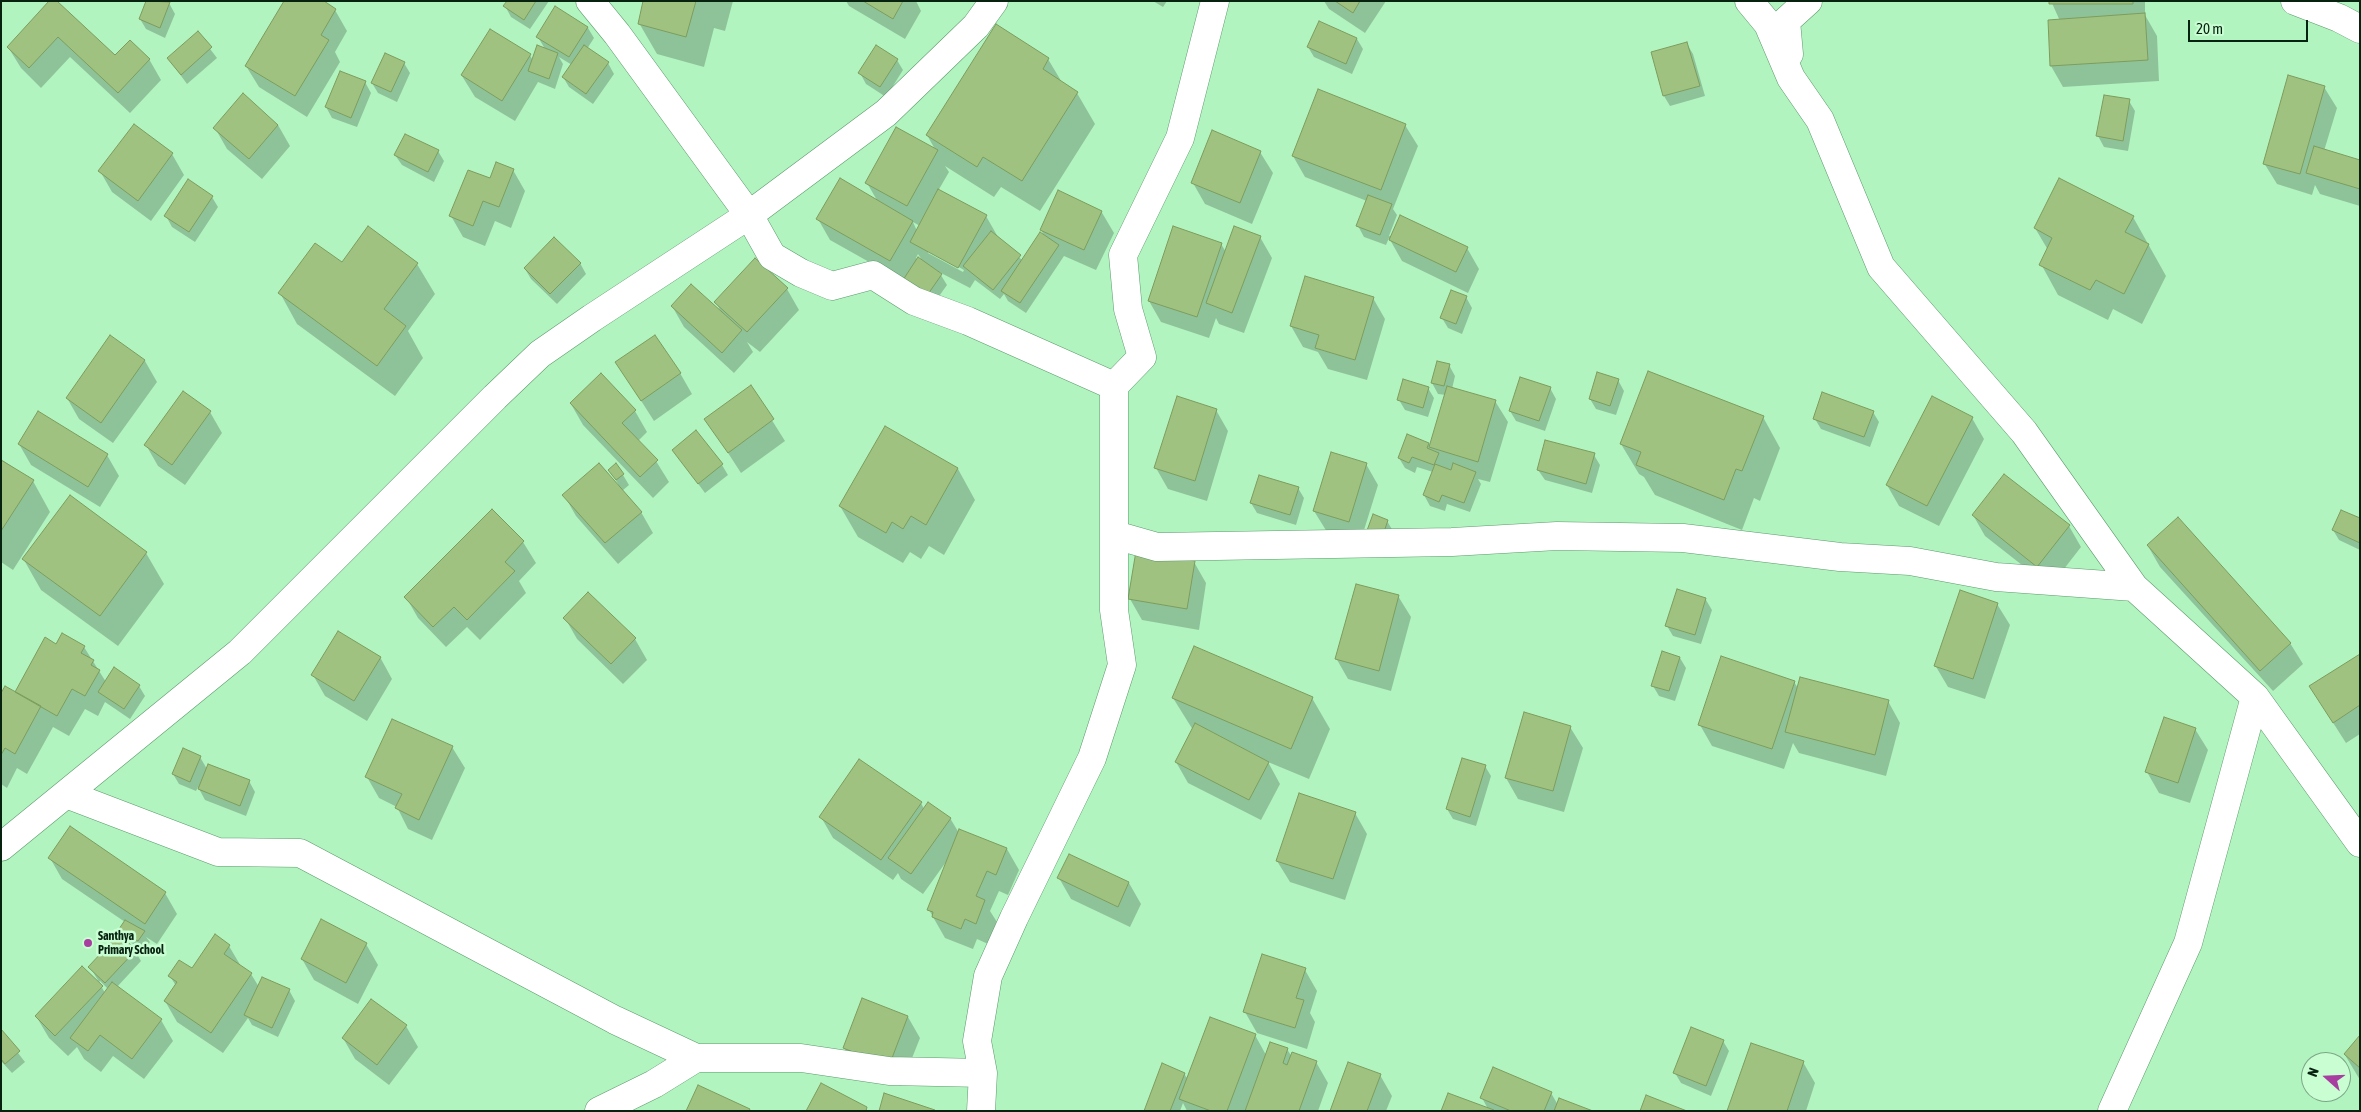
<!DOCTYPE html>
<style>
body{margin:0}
#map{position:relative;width:2361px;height:1112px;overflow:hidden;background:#b2f4c0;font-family:"Asap Condensed",sans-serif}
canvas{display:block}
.frame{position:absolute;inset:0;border:2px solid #082210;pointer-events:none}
.north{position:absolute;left:2301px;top:1052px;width:50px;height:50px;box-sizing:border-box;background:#c9fed3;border:1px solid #7ca685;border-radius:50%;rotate:290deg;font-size:14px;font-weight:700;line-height:20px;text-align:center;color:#082210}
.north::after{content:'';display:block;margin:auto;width:18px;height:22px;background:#a73ea0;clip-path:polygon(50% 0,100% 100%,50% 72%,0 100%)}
.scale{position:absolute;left:2188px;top:20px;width:120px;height:22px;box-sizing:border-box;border:2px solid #082210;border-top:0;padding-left:6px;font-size:15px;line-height:18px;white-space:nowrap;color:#082210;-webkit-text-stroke:4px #c9fed3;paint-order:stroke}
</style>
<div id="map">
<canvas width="2361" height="1112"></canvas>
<div class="frame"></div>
<div class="north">N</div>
<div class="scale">20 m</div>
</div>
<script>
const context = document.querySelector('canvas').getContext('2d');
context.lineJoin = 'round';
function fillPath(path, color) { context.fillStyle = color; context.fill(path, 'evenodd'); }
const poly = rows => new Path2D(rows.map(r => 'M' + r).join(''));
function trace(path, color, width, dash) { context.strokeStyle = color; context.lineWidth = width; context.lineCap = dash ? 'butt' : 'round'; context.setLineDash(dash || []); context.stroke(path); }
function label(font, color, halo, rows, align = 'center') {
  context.font = font + ' "Asap Condensed",sans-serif'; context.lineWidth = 5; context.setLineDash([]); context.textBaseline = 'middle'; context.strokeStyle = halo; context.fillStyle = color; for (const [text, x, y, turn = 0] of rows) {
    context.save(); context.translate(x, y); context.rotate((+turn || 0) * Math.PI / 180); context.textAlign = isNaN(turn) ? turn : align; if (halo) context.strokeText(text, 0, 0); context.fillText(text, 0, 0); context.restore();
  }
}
fillPath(poly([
 [51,1,115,57,149,59,161,80,130,113,70,57,41,88,21,68,8,47],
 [148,1,164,1,169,3,175,14,165,38,146,29,140,19],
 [508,1,549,1,530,29,511,17,505,6],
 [645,1,733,1,725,31,714,28,704,67,657,54,639,23],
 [846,1,916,1,921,11,905,39,849,6],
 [1153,1,1167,1,1163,7],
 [1324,1,1386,1,1365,33,1329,9],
 [2051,1,2145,1,2145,15,2157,36,2159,81,2063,87,2051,66,2060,21],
 [556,8,588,28,594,38,587,49,608,63,614,74,593,104,569,87,563,77,572,65,559,57,563,64,555,89,538,82,515,121,475,97,462,76,530,55,533,61,545,49,538,37],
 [335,10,347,31,335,52,340,62,307,117,259,87,246,66],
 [198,33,217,58,187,84,168,58],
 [1357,39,1363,49,1352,74,1314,57,1308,47],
 [1687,44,1693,54,1705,96,1670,106,1664,96,1652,53],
 [1048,59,1063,84,1077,93,1095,124,1040,211,1001,187,994,197,945,166,949,172,938,191,986,216,998,237,1022,260,1045,237,1041,230,1101,211,1114,233,1096,270,1064,256,1026,313,1008,301,1004,294,1000,299,975,280,970,288,939,272,947,285,932,306,903,281,830,240,818,219,878,202,867,183,936,151,927,135],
 [913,222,920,226,917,231],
 [928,250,964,270,963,272,928,253],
 [918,254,923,262,916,258],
 [897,60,903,70,886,97,866,84,860,73],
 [404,63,410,73,397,102,378,93,372,83],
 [365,82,371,93,357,127,332,118,326,107],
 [2324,87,2337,108,2324,151,2360,161,2360,206,2320,194,2315,185,2312,195,2277,184,2264,163],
 [2129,101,2135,111,2128,151,2104,147,2098,136],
 [278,125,290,146,262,179,227,149,215,128],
 [1405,125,1418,146,1393,209,1397,215,1389,236,1467,248,1479,269,1468,293,1402,261,1389,238,1386,245,1364,237,1358,226,1367,201,1305,177,1293,156],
 [438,151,444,161,434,182,402,165,395,155],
 [1260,152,1273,173,1252,224,1205,204,1193,183],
 [172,154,184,175,151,221,112,192,100,171],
 [513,170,525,191,511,228,495,221,485,246,463,237,451,216,490,180],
 [212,197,218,207,195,242,172,227,166,216],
 [2133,217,2166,276,2142,324,2113,309,2108,320,2058,295,2041,264,2048,250,2035,228],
 [1260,237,1272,258,1244,333,1219,324,1216,318,1209,338,1161,322,1149,301,1221,244,1226,252],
 [580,263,586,274,557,304,531,279,525,269],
 [342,264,417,264,435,294,408,331,423,358,395,396,297,324,280,293],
 [787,289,799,310,760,352,747,342,753,352,734,373,684,327,672,306,721,312,716,302],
 [1466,297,1472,308,1462,334,1448,328,1442,318],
 [1373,298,1385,319,1367,380,1328,369,1318,352,1303,347,1291,326],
 [111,337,145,361,157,382,113,443,79,419,67,398],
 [617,363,680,373,692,394,654,421],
 [1449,365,1455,376,1452,389,1495,401,1508,422,1490,482,1478,479,1481,484,1470,512,1447,504,1445,511,1430,506,1424,495,1433,472,1417,467,1415,473,1405,468,1399,458,1428,444,1430,447,1446,395,1438,394,1432,383],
 [1618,380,1624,391,1616,415,1596,409,1590,399],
 [751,387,785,441,741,473,706,419],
 [1428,388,1434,398,1428,417,1405,410,1399,400],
 [1550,388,1556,399,1545,431,1516,421,1510,411],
 [571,404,635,411,647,432,638,441,656,461,669,482,653,498,583,425],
 [1216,410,1228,431,1207,501,1168,489,1156,468],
 [210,412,222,433,185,485,158,466,146,445],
 [1873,412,1879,422,1870,447,1821,429,1815,419],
 [1763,417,1780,448,1760,501,1754,498,1742,530,1655,495,1644,477,1639,474,1621,444],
 [1972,418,1984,439,1939,526,1899,506,1887,485],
 [885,427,958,469,975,500,944,555,929,546,921,559,910,552,903,563,858,537,840,506],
 [19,444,107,455,119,476,100,507,31,465],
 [673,450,722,465,728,475,705,493],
 [1594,455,1600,465,1592,493,1545,480,1538,470],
 [1,459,33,481,50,512,13,570,1,562],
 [1366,464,1378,485,1360,543,1327,532,1314,511],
 [610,470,623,475,629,485,622,491,641,512,653,533,618,564,576,516,564,495,619,486],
 [1298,488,1304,498,1296,525,1257,513,1251,503],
 [70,496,146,553,164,584,118,646,41,590,24,560],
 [492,511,523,542,536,563,519,581,526,593,480,640,467,627,446,647,418,618,406,597],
 [1973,515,2069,526,2081,547,2050,587,1985,536],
 [2360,520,2360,550,2339,540,2333,530],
 [1387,521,1393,531,1373,546],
 [2148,546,2290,643,2303,664,2273,691,2160,567],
 [1194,562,1206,583,1199,630,1142,620,1130,599],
 [1678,591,1706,600,1712,610,1701,644,1673,636,1667,626],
 [1398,596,1411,617,1391,691,1348,679,1336,658],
 [1997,604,2010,625,1985,699,1948,687,1935,665],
 [565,618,635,639,647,660,623,684,577,639],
 [57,646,84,647,106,682,139,686,145,696,130,719,105,702,98,716,85,709,69,736,53,727,27,774,17,768,7,788,1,784,1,696,15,694],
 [2360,656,2360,734,2346,743,2323,707],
 [380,657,392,679,367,721,325,696,313,675],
 [1680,658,1686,668,1675,701,1659,696,1653,686],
 [1794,682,1798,688,1888,701,1900,723,1886,776,1799,753,1793,743,1784,769,1712,746,1700,725],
 [1173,698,1312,698,1330,729,1309,779,1268,762,1280,784,1261,820,1188,783,1176,762,1193,730],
 [393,720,452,747,465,768,432,840,408,829,397,807,379,798,367,777],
 [1570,727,1583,748,1564,812,1518,799,1506,778],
 [2195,729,2208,750,2190,803,2159,793,2147,772],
 [200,757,207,769,249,781,255,792,246,816,205,800,198,787,196,791,179,784,173,774],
 [1485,766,1491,776,1476,826,1453,819,1447,809],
 [921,803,924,809,950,818,959,833,959,831,1007,849,1019,870,1008,895,999,891,990,911,997,922,988,944,977,939,973,949,945,938,929,910,946,862,923,894,901,879,898,873,893,880,833,838,821,817],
 [1355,813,1367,834,1345,900,1290,882,1277,861],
 [1069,855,1129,883,1141,904,1130,927,1071,899,1059,878],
 [50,858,165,893,177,914,157,944,146,937,150,942,144,951,127,940,121,929,125,922,62,879],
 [119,935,135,951,141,961,117,987,161,1020,173,1041,144,1079,113,1056,101,1072,84,1059,77,1047,68,1056,49,1038,36,1016,99,982,90,967],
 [100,981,108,989,105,993,99,982],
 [216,936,229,946,242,968,251,974,259,987,289,990,295,1001,278,1037,252,1025,248,1018,223,1053,177,1022,165,1001,176,986,170,976,193,970],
 [366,944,378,965,358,1004,314,980,302,959],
 [1305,970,1317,991,1310,1013,1315,1022,1307,1049,1257,1033,1245,1012],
 [908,1017,920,1038,901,1086,856,1069,844,1048],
 [406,1026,418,1047,389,1085,355,1059,343,1038],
 [1,1031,25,1062,12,1073,1,1061],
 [1255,1035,1266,1055,1287,1049,1292,1057,1316,1062,1328,1083,1318,1111,1187,1111,1183,1103,1180,1111,1145,1111,1163,1065,1184,1074,1188,1079],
 [2360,1037,2360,1080,2345,1055],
 [1723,1041,1729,1051,1711,1096,1681,1083,1675,1073],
 [1803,1062,1815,1083,1806,1111,1729,1111],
 [1380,1075,1392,1096,1386,1111,1331,1111],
 [1551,1093,1558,1105,1590,1111,1443,1111,1488,1109,1482,1098]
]), '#0003');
const building = poly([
 [49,1,57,1,115,55,130,40,150,59,118,93,58,37,29,68,7,47,49,1],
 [146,1,170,2,160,28,139,19,146,1],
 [284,1,324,1,336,9,321,35,329,40,295,96,245,66,284,1],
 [507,1,536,1,524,20,503,6,507,1],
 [643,1,696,1,686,37,638,24,643,1],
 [863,1,903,1,893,19,863,1],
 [1335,1,1360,1,1353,13,1335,1],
 [2049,1,2133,1,2133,4,2049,4,2049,1],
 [555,6,588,27,569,57,536,37,555,6],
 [2145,13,2148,60,2050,66,2048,20,2145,13],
 [1319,21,1357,38,1346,64,1307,47,1319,21],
 [996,24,1049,58,1043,69,1078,92,1022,181,983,157,977,167,926,135,996,24],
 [490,29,531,54,502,101,461,75,490,29],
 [198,31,212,47,181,75,167,58,198,31],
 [1687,42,1700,86,1663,96,1651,52,1687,42],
 [537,45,558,53,549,79,528,71,537,45],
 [584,45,609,62,586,94,562,77,584,45],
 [876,45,898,59,880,87,858,73,876,45],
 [385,53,405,62,391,92,371,83,385,53],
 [340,71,366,81,351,118,325,107,340,71],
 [2288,75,2325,86,2300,174,2263,164,2288,75],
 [1318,89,1406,124,1381,190,1292,156,1318,89],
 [243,93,278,125,249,159,213,128,243,93],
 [2104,95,2130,99,2123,141,2096,136,2104,95],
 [134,124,173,153,138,201,98,171,134,124],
 [896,127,938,150,907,206,865,183,896,127],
 [1212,130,1261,151,1240,203,1191,183,1212,130],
 [405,134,439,150,428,172,394,155,405,134],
 [2314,146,2360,160,2360,189,2306,173,2314,146],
 [496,162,514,169,499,207,483,201,473,226,449,216,468,170,490,178,496,162],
 [840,178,913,221,890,261,816,219,840,178],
 [2059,178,2134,216,2125,232,2149,244,2124,294,2096,280,2090,290,2039,265,2052,238,2034,228,2059,178],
 [188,179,213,196,189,232,164,216,188,179],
 [938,189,987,215,958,268,910,242,938,189],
 [1058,190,1102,211,1084,250,1040,230,1058,190],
 [1368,195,1392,204,1380,235,1356,226,1368,195],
 [1400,215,1468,247,1456,272,1389,240,1400,215],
 [368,226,418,263,384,309,406,326,377,366,278,293,315,243,342,262,368,226],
 [1173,226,1222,243,1197,317,1148,301,1173,226],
 [1234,226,1261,236,1232,313,1206,303,1234,226],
 [991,231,1021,255,993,290,963,266,991,231],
 [1040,232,1059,245,1020,303,1001,291,1040,232],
 [554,237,581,263,550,294,524,268,554,237],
 [918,257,942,274,926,297,903,280,918,257],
 [755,258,788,288,747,332,714,302,755,258],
 [1305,276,1374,297,1355,360,1315,348,1319,335,1290,326,1305,276],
 [691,284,742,330,722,353,671,306,691,284],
 [1451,290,1467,296,1456,324,1440,318,1451,290],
 [110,335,145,360,101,423,66,398,110,335],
 [655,335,681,373,641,401,615,362,655,335],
 [1437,361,1450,364,1444,386,1431,383,1437,361],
 [1648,371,1764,416,1742,471,1736,469,1724,500,1636,465,1641,452,1620,444,1648,371],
 [1597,372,1619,379,1610,406,1589,399,1597,372],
 [601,373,636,410,622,423,658,460,640,477,570,403,601,373],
 [1520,377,1551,387,1539,421,1509,411,1520,377],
 [1403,379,1429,387,1423,408,1397,400,1403,379],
 [751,385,774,419,728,453,704,419,751,385],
 [1447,386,1496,400,1478,462,1429,447,1447,386],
 [183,391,211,411,172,465,144,445,183,391],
 [1822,392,1874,411,1864,437,1813,419,1822,392],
 [1177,396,1217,409,1195,481,1154,468,1177,396],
 [1932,396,1973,417,1927,506,1886,485,1932,396],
 [38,411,108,454,88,487,18,444,38,411],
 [885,426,958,468,926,525,911,516,903,529,892,522,886,533,839,506,885,426],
 [696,430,723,464,698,484,672,450,696,430],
 [1407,434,1429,443,1427,448,1439,453,1434,465,1412,457,1409,463,1398,458,1407,434],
 [1545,440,1595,453,1586,484,1537,470,1545,440],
 [1331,452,1367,463,1349,522,1313,511,1331,452],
 [1,460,34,480,1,531,1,460],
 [599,463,642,512,605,543,562,495,599,463],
 [616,463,624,474,616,480,608,470,616,463],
 [1453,463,1476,472,1464,503,1442,495,1439,502,1423,495,1435,464,1451,470,1453,463],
 [2004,474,2070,525,2037,567,1972,515,2004,474],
 [1259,475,1299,487,1290,515,1250,503,1259,475],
 [70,495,147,552,100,616,22,559,70,495],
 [492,509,524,541,505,562,515,571,467,620,454,607,433,627,404,597,492,509],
 [2341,510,2360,518,2360,543,2332,530,2341,510],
 [1373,514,1388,520,1381,541,1365,536,1373,514],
 [2178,517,2291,643,2260,671,2147,545,2178,517],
 [1136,551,1195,561,1187,609,1128,599,1136,551],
 [1356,584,1399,595,1379,671,1335,659,1356,584],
 [1677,589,1706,598,1695,635,1665,626,1677,589],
 [1960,590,1998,603,1973,679,1934,666,1960,590],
 [588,592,636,638,611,664,563,618,588,592],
 [338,631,381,657,354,701,311,675,338,631],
 [62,633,85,646,81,653,94,660,91,665,100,670,85,696,72,689,57,716,15,692,45,637,56,644,62,633],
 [1194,646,1313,697,1291,749,1172,698,1194,646],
 [1662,651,1680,657,1669,691,1651,686,1662,651],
 [2360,654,2360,705,2333,723,2309,686,2360,654],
 [1721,656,1795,681,1772,749,1698,725,1721,656],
 [114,667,140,685,124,709,98,692,114,667],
 [1800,677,1889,700,1875,755,1785,732,1800,677],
 [5,686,41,706,15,754,5,748,1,755,1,693,5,686],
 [1524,712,1571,726,1553,791,1505,778,1524,712],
 [2164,717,2196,728,2178,783,2145,772,2164,717],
 [392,719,453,746,419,820,395,808,402,794,365,777,392,719],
 [1195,723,1269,762,1249,800,1175,762,1195,723],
 [183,748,201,756,190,782,172,774,183,748],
 [1462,758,1486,765,1470,817,1446,809,1462,758],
 [859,759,922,802,881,860,819,817,859,759],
 [208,764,250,780,240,806,198,789,208,764],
 [1299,793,1356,812,1333,879,1276,861,1299,793],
 [928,802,951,818,911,874,888,858,928,802],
 [70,826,166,892,145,924,48,858,70,826],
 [959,829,1007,848,996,875,987,871,976,896,985,900,976,924,965,919,961,929,932,917,933,912,927,910,959,829],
 [1069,854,1129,882,1118,907,1057,878,1069,854],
 [321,919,367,943,346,983,301,959,321,919],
 [125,920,145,931,138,941,119,929,125,920],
 [119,934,136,950,105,983,88,967,119,934],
 [215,934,230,945,224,954,252,973,211,1033,164,1001,177,982,168,976,179,960,192,968,215,934],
 [1262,954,1306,968,1296,998,1304,1000,1295,1028,1243,1012,1262,954],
 [82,966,103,986,55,1036,35,1016,82,966],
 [262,977,290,989,272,1028,244,1015,262,977],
 [112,982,162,1019,132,1059,100,1035,88,1051,70,1038,112,982],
 [862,998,908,1016,889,1066,843,1048,862,998],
 [371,999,407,1025,377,1065,342,1038,371,999],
 [1210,1017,1256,1034,1227,1111,1211,1111,1179,1099,1210,1017],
 [1691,1027,1724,1040,1706,1086,1673,1073,1691,1027],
 [1,1029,20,1051,5,1064,1,1059,1,1029],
 [2360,1035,2360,1068,2344,1054,2360,1035],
 [1270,1042,1288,1048,1283,1063,1287,1065,1292,1052,1317,1061,1299,1111,1245,1111,1270,1042],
 [1751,1043,1804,1061,1787,1111,1727,1111,1751,1043],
 [1348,1062,1381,1074,1367,1111,1330,1111,1348,1062],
 [1162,1063,1185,1073,1170,1111,1144,1111,1162,1063],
 [1493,1067,1552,1092,1544,1111,1511,1111,1480,1098,1493,1067],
 [821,1083,867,1107,866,1111,806,1111,821,1083],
 [698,1085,750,1109,749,1111,686,1111,698,1085],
 [884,1093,935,1110,934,1111,879,1111,884,1093],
 [1448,1093,1494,1110,1493,1111,1441,1111,1448,1093],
 [1646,1095,1687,1111,1640,1111,1646,1095],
 [1559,1098,1593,1111,1554,1111,1559,1098]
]);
fillPath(building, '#a0c280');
trace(building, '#7c9c5c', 1);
const minor = poly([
 [590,1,617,34,749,215,772,256,801,273,832,286,873,275,914,301,968,321,1114,386],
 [1749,1,1768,24,1791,78,1820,120,1881,267,2024,432,2134,587,2255,697,2360,843],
 [2295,1,2339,18,2360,29],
 [1789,54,1786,21,1808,1],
 [1115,535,1157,547,1452,542,1557,536,1683,538,1840,557,1910,561,1996,577,2134,587],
 [66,794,218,852,300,853,615,1020,696,1058],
 [1,847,240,652,495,397,540,354,592,318,749,215,886,113,976,26,994,1],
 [599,1111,654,1084,696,1058,801,1058,889,1071,983,1073],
 [981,1111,983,1073,977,1041,988,976,1014,918,1092,758,1122,665,1114,610,1114,386,1142,357,1128,309,1123,255,1180,138,1215,1],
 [2112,1111,2188,943,2255,697]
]);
trace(minor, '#5b9a6a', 29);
trace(minor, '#fff', 28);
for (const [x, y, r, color] of [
 [88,943,5,"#a73ea0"]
]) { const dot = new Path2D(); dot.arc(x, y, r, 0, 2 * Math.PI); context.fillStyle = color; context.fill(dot); trace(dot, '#c9fed3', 2); }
label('bold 12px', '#082210', '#c9fed3', [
 ["Santhya",98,936],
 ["Primary School",98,950]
], 'left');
</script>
